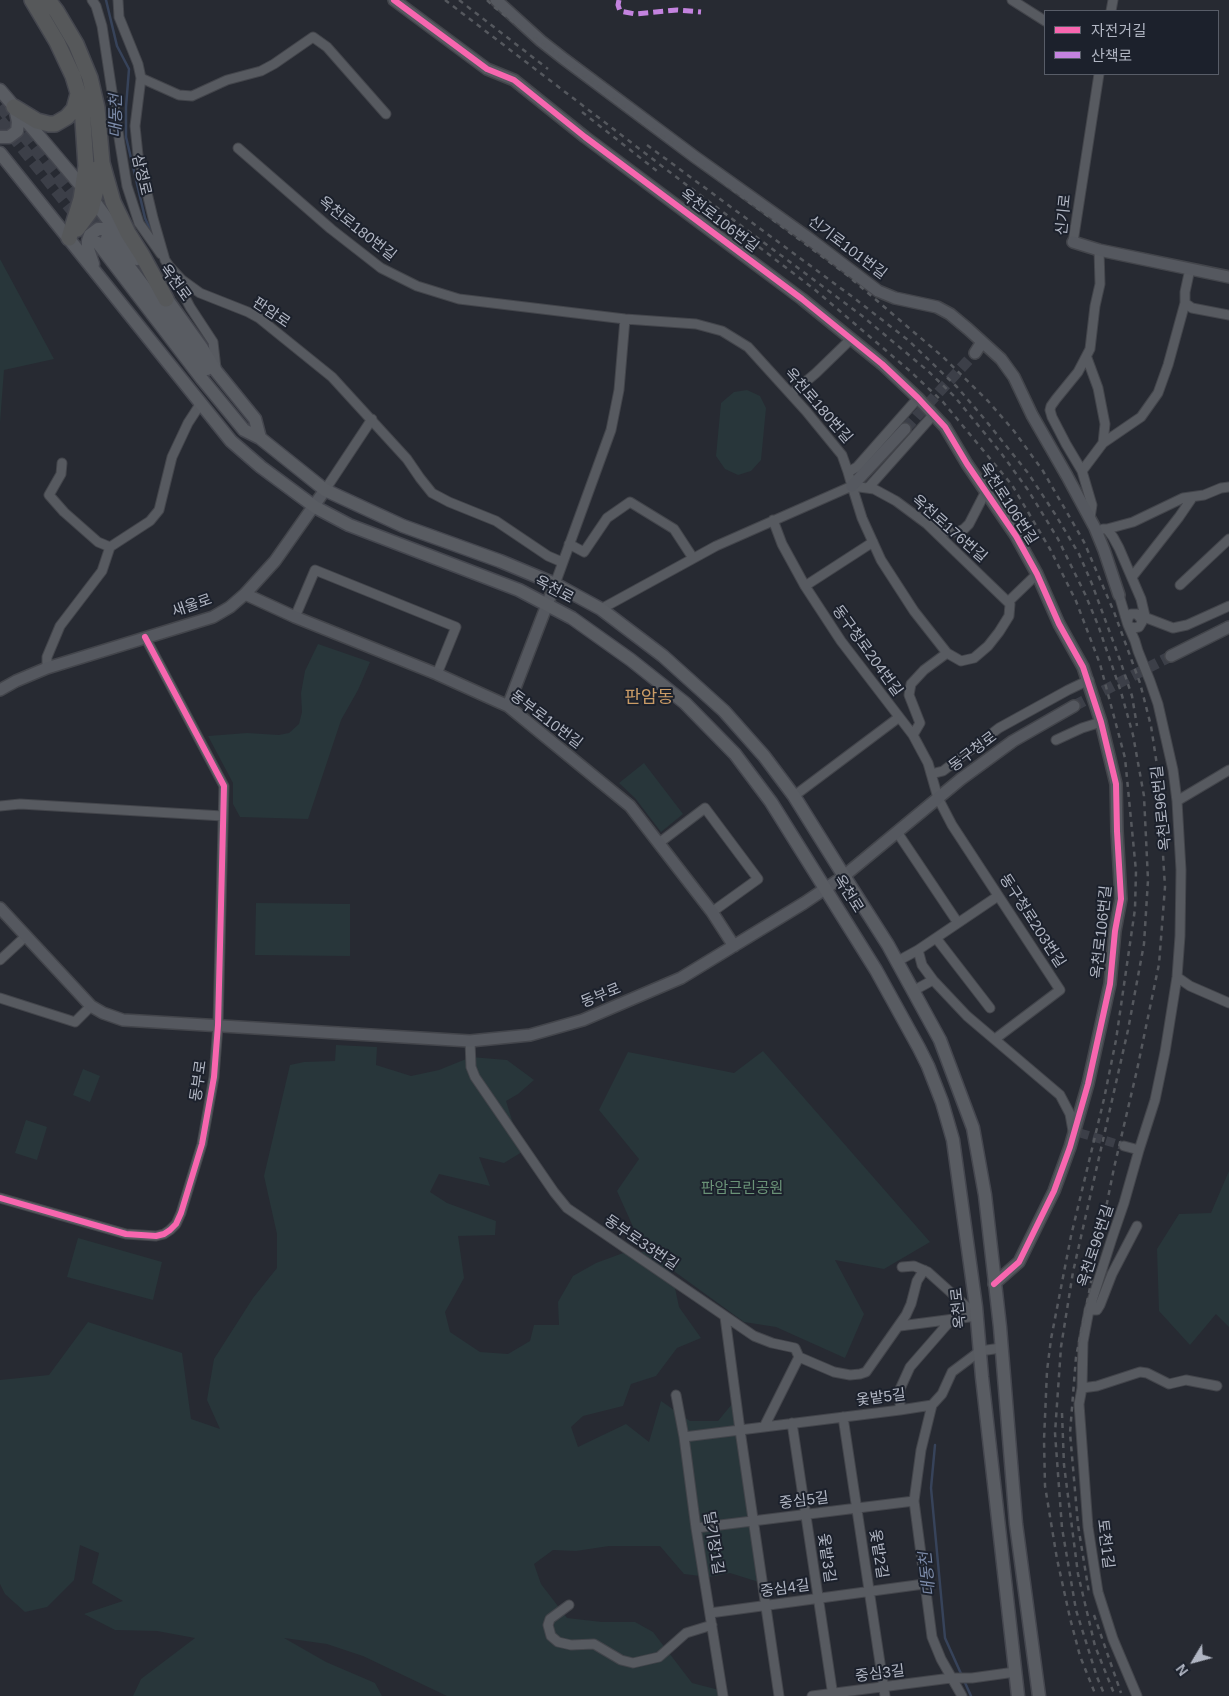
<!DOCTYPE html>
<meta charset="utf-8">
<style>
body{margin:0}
#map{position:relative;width:1229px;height:1696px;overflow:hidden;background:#272a32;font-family:Helvetica,"Noto Sans KR",sans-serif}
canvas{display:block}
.legend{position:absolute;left:1044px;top:10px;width:175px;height:65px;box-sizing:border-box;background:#1c212c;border:1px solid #585d68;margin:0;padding:6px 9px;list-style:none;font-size:15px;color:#b1b6c3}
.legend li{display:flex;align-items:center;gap:10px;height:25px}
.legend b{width:25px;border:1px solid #585d68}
.north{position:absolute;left:1169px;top:1636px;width:50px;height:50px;-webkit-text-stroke:4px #1c212c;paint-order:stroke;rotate:233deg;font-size:14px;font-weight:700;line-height:20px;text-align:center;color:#b1b6c3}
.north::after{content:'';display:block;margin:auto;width:18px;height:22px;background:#b1b6c3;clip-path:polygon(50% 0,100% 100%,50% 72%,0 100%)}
</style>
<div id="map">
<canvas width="1229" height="1696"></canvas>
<ul class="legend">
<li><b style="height:6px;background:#f766af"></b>자전거길</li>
<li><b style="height:6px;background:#c483df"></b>산책로</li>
</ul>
<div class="north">N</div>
</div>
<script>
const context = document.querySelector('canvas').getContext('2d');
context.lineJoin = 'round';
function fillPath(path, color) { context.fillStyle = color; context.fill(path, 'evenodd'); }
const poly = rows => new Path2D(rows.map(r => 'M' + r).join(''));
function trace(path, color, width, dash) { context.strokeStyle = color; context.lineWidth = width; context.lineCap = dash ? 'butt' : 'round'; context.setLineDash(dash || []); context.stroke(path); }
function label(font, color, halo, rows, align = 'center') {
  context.font = font + ' Helvetica,"Noto Sans KR",sans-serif'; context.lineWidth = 4; context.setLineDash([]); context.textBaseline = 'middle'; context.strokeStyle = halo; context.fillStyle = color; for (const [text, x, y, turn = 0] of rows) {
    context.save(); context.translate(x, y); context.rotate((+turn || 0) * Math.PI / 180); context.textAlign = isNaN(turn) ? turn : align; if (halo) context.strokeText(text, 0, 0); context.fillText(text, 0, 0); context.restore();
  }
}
fillPath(poly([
 [0,259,54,359,4,370,0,423],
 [747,390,760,396,766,408,761,460,751,471,738,475,725,469,716,456,721,403,734,392],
 [318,644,370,662,358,690,341,720,308,819,240,817,233,804,233,783,208,736,247,733,279,735,289,733,299,724,302,712,301,693,305,671],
 [644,763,683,814,661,832,635,798,619,783],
 [256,903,350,904,350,956,255,955],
 [336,1045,377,1047,376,1065,411,1076,439,1070,471,1057,507,1060,534,1080,518,1094,506,1101,522,1152,504,1163,479,1157,490,1186,439,1174,430,1192,447,1203,496,1221,495,1235,458,1236,464,1278,445,1312,450,1332,480,1352,508,1354,530,1341,534,1325,559,1325,558,1302,573,1276,596,1263,626,1252,647,1252,643,1249,617,1191,639,1159,599,1110,628,1052,734,1073,763,1051,930,1242,884,1269,835,1260,864,1314,845,1358,776,1327,744,1322,671,1269,679,1307,701,1338,677,1348,656,1376,631,1384,623,1406,583,1416,571,1427,578,1447,626,1424,649,1442,661,1401,690,1421,718,1421,732,1404,762,1583,730,1573,709,1577,684,1574,660,1546,609,1546,576,1551,553,1550,534,1564,541,1584,567,1618,602,1622,635,1622,653,1632,692,1683,723,1691,726,1696,447,1696,363,1656,327,1644,284,1638,326,1662,375,1683,382,1696,133,1696,141,1679,195,1638,157,1631,115,1630,84,1614,123,1601,92,1583,99,1553,80,1545,74,1580,47,1607,25,1612,5,1594,0,1584,0,1380,49,1375,88,1322,182,1353,191,1419,220,1429,207,1400,214,1359,253,1298,277,1268,277,1234,264,1176,290,1065,304,1062,335,1061],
 [83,1069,100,1076,90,1102,73,1095],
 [26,1120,47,1127,37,1160,15,1153],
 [1229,1171,1229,1327,1216,1314,1190,1345,1159,1311,1157,1249,1179,1214,1211,1213],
 [78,1238,162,1262,153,1300,67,1277]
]), '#28363a');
trace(poly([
 [106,0,117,46,129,69,126,107,126,137,145,218,154,238],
 [935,1445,931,1488,945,1638,971,1696]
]), '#37435a', 2.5);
trace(poly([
 [1080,1133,1124,1146]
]), '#3c3f48', 9, [9, 4.5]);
trace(poly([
 [905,429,975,353],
 [1074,706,1171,656]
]), '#3c3f48', 11, [11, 5.5]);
trace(poly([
 [0,106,105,236],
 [0,120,98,243]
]), '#3c3f48', 12, [12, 6]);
const street = poly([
 [92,0,96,6,102,26,120,144,127,186,139,223,161,254],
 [118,0,119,17,138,64,141,78,135,126,138,155,153,218,165,260,169,266,182,280,200,293,248,312,259,318,332,377,407,459,420,478,432,493,449,502,496,521,548,556,562,562],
 [1012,0,1045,21],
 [1111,11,1113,0],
 [141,78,179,95,192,96,227,80,261,71,274,64,313,37,327,47,386,114],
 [238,148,331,229,381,268,417,286,459,299,625,319,696,324,722,331,748,347,806,411,842,455,848,472,852,486,862,518,881,560,914,611,947,653,961,661,974,658,988,646,999,632,1009,616,1010,604,927,524,896,501,874,489,852,486,716,546,601,609],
 [1073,242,1099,74],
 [1190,269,1185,292,1185,303,1192,308,1229,315],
 [173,274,190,307,213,342,216,368],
 [1087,358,1098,388,1105,424,1103,443],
 [791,394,816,373,851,339],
 [62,463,61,474,49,495,64,512,98,542,110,547],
 [1082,471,1103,443,1141,417,1158,393,1168,365,1185,303],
 [848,472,857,467,918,398],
 [868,488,934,414],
 [325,490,372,419],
 [1090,518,1092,505,1082,471,1066,444,1052,417,1050,410,1051,406,1056,399,1078,372,1090,349,1095,306,1100,284,1099,250],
 [773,520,782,544,805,586,841,641,913,735,928,763,938,798,952,825,1060,990,995,1039],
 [927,524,934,523,948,532,957,532,964,529,969,524,986,491],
 [1103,529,1107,529,1113,537,1119,548,1141,599,1145,616],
 [1107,529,1133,522,1183,498,1204,495,1221,488,1229,487],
 [569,544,584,552,607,518,630,502,674,529,693,558],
 [110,547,150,521,159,510,172,457,188,423,201,403],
 [1132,577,1179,517,1192,498],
 [555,584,611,430,619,390,625,319],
 [1180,585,1229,539],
 [805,586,873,542],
 [1119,595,1127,622],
 [1008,602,1037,574],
 [1139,615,1173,628,1187,625,1229,606],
 [295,617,315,570,456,627,437,674],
 [1128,625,1133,628,1139,627,1142,622,1141,619,1137,614,1131,614,1129,616,1127,622,1128,625,1135,641,1138,651,1150,681,1158,704,1173,770,1177,801,1181,870,1180,936,1177,977,1165,1052,1155,1100,1139,1150,1124,1203,1112,1238,1089,1310,1083,1342,1082,1388,1079,1404,1088,1527,1098,1592,1113,1639,1137,1696],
 [47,668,47,657,60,626,102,571,110,547],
 [913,735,920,723,909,695,911,684,924,670,947,653],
 [1056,740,1082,728,1101,722],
 [931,774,943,771,999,728,1068,690,1089,680],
 [794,796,898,718],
 [1177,801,1229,770],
 [0,806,20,804,223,816],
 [897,832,958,923],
 [659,843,705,808,758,879,712,912],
 [936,938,990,1008],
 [918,950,922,965,933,980,967,1016,1060,1095,1070,1114,1073,1131],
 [0,960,26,936],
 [896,962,918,950,998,896],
 [1177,977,1190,986,1229,1003],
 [913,991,933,980],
 [0,998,75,1022,91,1006],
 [470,1041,471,1067,475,1077,554,1192,567,1208,754,1336,772,1343,795,1348,799,1357,764,1427],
 [1124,1146,1139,1150],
 [0,1198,126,1234,156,1236,164,1234,170,1230,176,1224,181,1213,202,1144,214,1077,218,1025,224,786,145,637],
 [902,1267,914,1266,928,1272,977,1316],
 [1089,1310,1097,1310,1100,1305,1112,1274,1137,1226],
 [725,1317,740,1430,779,1696],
 [900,1326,977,1316],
 [799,1357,834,1372,850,1375,860,1374,866,1372,906,1315,911,1304,917,1281,924,1270],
 [1082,1388,1097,1386,1140,1372,1147,1373,1169,1384,1186,1380,1217,1386],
 [676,1395,684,1437,696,1528,723,1696],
 [932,1405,921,1450,914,1501,932,1637,941,1659,962,1696],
 [900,1410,900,1389,910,1367,951,1320],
 [843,1417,885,1696],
 [792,1423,833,1696],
 [684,1437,900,1410,932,1405,942,1394,952,1372,980,1351,1001,1348],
 [696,1528,914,1501],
 [569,1605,550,1619,548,1625,551,1636,558,1642,571,1645,594,1644,621,1660,633,1663,659,1657,686,1633,712,1625],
 [710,1613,924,1584],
 [812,1696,951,1678,972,1678,1015,1672]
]);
const secondary = poly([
 [394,0,487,69,514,80,585,137,802,299,882,364,918,398,945,427,967,464,1016,536,1037,574,1059,624,1083,667,1101,722,1116,784,1117,831,1121,899,1115,931,1110,984,1088,1084,1070,1147,1054,1191,1019,1262,994,1284],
 [496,0,541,41,564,59,695,157,807,237,878,291,895,298,937,307,950,314,968,329,1001,359,1014,377,1032,415,1067,476,1095,528,1104,550,1119,595],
 [1073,242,1099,250,1229,277],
 [975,353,982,342],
 [852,486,905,429],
 [245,594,295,617,437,674,508,706,630,806,712,912,734,946],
 [1171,656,1229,627],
 [0,690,16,681,47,668,213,617,230,607,245,594,275,561,325,490],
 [508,706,555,584],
 [0,908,91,1006,103,1013,123,1020,470,1041,530,1035,583,1020,681,978,804,903,844,876,961,779,1013,741,1074,706]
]);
const primary = poly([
 [0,90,94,201,137,259],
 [0,137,9,137,17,131,18,122,15,108],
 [0,153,231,441,261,467,315,507,349,525,519,590,572,618,631,660,685,703,735,754,771,802,876,970,919,1048,928,1066,942,1102,953,1140,976,1307,982,1377,1018,1696],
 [107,238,207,369],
 [98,243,202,379,244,430,260,438],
 [93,264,88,249,88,241,90,235,98,229,115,229],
 [161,291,202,348,216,371,255,419,260,438,325,490,403,526,500,561,555,584,601,609,663,656,724,711,764,756,794,796,844,876,888,945,940,1040,973,1128,985,1195,1000,1327,1016,1524,1039,1696]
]);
const highway = poly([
 [32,0,57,42,73,76,82,106,86,166,81,199,69,238],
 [48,0,57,12,76,44,90,78,97,108,102,163,113,202,128,233,142,255,166,299],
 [14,107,37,121,49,124,55,124,67,117,74,109,78,94],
 [77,229,91,210,97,186,98,168]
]);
trace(street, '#43454b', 11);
trace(secondary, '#43454b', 14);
trace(primary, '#45474f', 15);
trace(highway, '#44464e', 18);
trace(street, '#575a60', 9);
trace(secondary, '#55585f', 11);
trace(primary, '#595c62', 12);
trace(highway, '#56585a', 15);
trace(poly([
 [445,0,684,183,861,315,928,371,954,396,1001,453,1028,490,1058,539,1085,594,1098,625,1121,692,1133,735,1144,796,1148,880,1144,944,1128,1030,1073,1272,1061,1347,1055,1433,1062,1528,1076,1610,1097,1677,1105,1696],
 [459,0,548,69],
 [487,0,494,7,750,203,847,275,943,357,988,401,1014,431,1043,471,1084,542,1114,612,1140,683,1151,726,1158,772,1165,887,1159,964,1137,1070,1114,1168,1076,1357,1070,1433,1078,1525,1089,1593],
 [582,112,657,171],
 [647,145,854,298,908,340,957,387,982,416,1028,473,1055,514,1079,554,1092,584,1120,660,1132,696,1137,726],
 [759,247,814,289,911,372,943,402,1012,485,1050,549,1076,601,1100,664,1125,758,1136,871,1135,909,1116,1040,1104,1099,1071,1236,1051,1339,1047,1371,1044,1440,1045,1486,1057,1559,1070,1618,1080,1656,1096,1696],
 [1062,1413,1064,1465,1078,1574,1095,1646,1115,1696],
 [1094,1615,1121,1693]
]), '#55585e', 2.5, [5, 5]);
trace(poly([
 [619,0,618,5,620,11,635,14,677,10,701,12]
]), '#c483df', 5, [10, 5]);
trace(poly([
 [394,0,487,69,514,80,585,137,802,299,882,364,918,398,945,427,967,464,1016,536,1037,574,1059,624,1083,667,1101,722,1116,784,1117,831,1121,899,1115,931,1110,984,1088,1084,1070,1147,1054,1191,1019,1262,994,1284],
 [0,1198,126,1234,156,1236,164,1234,170,1230,176,1224,181,1213,202,1144,214,1077,218,1025,224,786,145,637]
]), '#f766af', 6);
label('15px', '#b1b6c3', '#1c212c', [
 ["삼정로",141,175,77],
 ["신기로",1064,215,-84],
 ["옥천로106번길",719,221,37],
 ["옥천로180번길",357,229,38],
 ["신기로101번길",847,248,37],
 ["옥천로",175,283,54],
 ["판암로",271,313,34],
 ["옥천로180번길",818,406,49],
 ["옥천로106번길",1008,504,57],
 ["옥천로176번길",949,529,41],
 ["옥천로",554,590,28],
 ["새울로",192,606,-19],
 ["동구청로204번길",867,651,54],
 ["동부로10번길",546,720,37],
 ["동구청로",973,752,-37],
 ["옥천로96번길",1162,808,-96],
 ["옥천로",848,894,58],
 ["동구청로203번길",1032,921,57],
 ["옥천로106번길",1102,932,-84],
 ["동부로",601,996,-22],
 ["동부로",199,1081,-82],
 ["동부로33번길",641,1243,34],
 ["옥천로96번길",1096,1246,-72],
 ["옥천로",959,1308,-96],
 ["옻밭5길",881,1398,-7],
 ["중심5길",804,1501,-7],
 ["달기장1길",713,1543,81],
 ["토천1길",1105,1544,83],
 ["옻밭2길",878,1554,81],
 ["옻밭3길",826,1558,82],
 ["중심4길",785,1589,-8],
 ["중심3길",880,1674,-7]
]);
label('15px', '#6a9277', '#1c212c', [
 ["판암근린공원",742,1189]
]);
label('italic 16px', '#7c8ba9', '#1c212c', [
 ["대동천",117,116,-90],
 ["대동천",928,1574,-96]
]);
label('18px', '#c99b66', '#1c212c', [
 ["판암동",649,698]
]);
</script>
